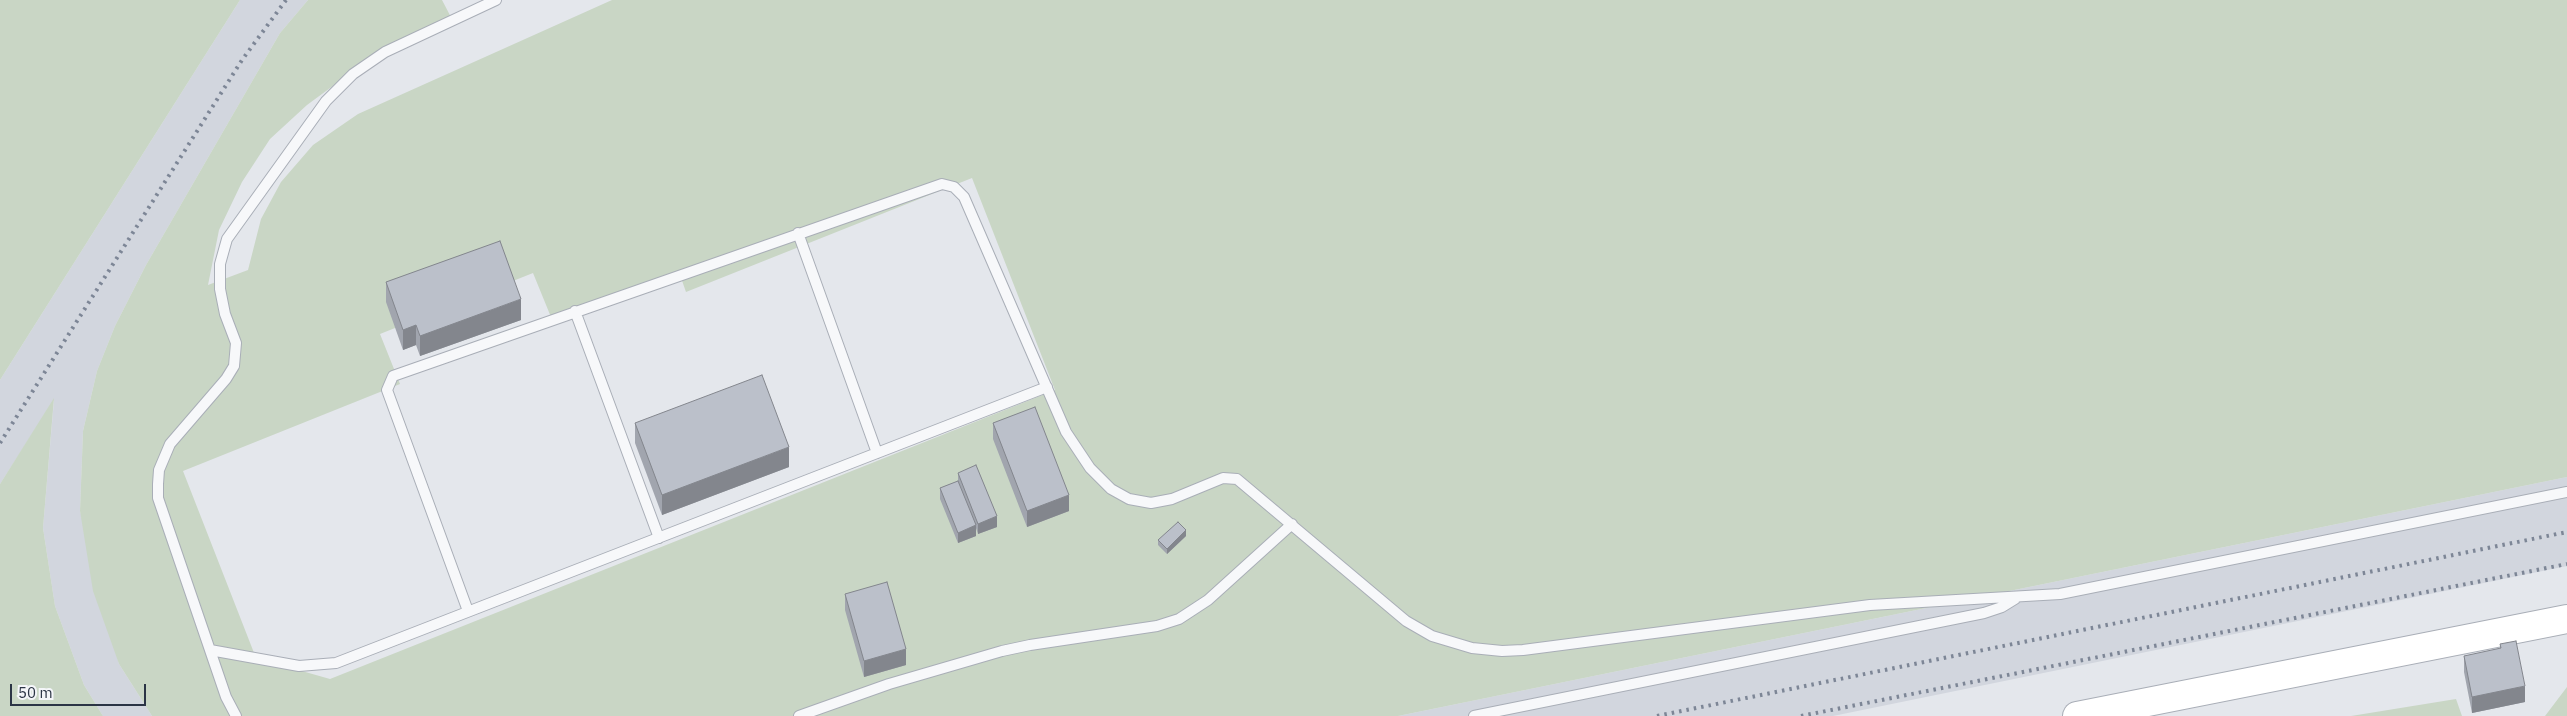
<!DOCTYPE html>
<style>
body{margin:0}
#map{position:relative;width:2567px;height:716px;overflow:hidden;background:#e4e7ec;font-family:"IBM Plex Sans",sans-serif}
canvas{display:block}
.scale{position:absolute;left:10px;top:684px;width:136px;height:22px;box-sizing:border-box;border:2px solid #2b3445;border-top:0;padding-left:6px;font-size:15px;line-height:18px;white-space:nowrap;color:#2b3445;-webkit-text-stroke:4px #f4f6f9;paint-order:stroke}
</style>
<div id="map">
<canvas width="2567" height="716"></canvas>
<div class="scale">50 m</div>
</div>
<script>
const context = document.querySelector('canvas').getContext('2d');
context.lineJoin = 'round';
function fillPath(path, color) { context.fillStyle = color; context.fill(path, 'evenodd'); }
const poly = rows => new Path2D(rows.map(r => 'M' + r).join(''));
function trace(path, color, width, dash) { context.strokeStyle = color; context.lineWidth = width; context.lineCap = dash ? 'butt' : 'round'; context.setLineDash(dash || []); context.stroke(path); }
fillPath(poly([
 [240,0,308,0,280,33,146,265,115,326,97,371,83,431,80,511,119,664,152,716,103,716,84,685,55,606,43,528,54,400,0,484,0,380],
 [2567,477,2567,566,1833,716,1398,716]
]), '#d2d6de');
fillPath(poly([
 [0,0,240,0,0,380],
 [308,0,442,0,454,23,341,80,307,105,270,139,242,182,219,230,208,285,248,270,261,219,281,182,313,145,358,114,612,0,2567,0,2567,477,1398,716,152,716,119,664,93,591,80,511,83,431,97,371,115,326,146,265,280,33],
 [972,178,1055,390,330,679,256,658,183,471,400,384,380,334,533,273,553,322,679,272,686,292],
 [54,398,43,528,55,606,84,685,103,716,0,716,0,484],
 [2567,687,2567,716,2545,716],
 [2456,699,2462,716,2351,716]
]), '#c9d6c5');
const lane = poly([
 [798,233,877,453],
 [575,311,659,538],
 [468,611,387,390,393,376,942,184,954,187,964,197,1066,432,1090,468,1111,489,1129,499,1151,503,1172,499,1223,478,1237,479,1406,621,1432,636,1472,648,1502,651,1523,650,1870,605,2060,594,2567,492],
 [210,650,299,666,336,663,1047,387],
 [236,716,226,697,158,498,158,484,159,470,170,444,226,379,234,366,236,343,225,314,220,289,220,264,227,239,326,101,353,74,385,52,496,0],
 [799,716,889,684,1002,651,1030,645,1157,626,1179,619,1208,600,1292,524],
 [1474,716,1984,613,2002,607,2015,599]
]);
const secondary = poly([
 [2077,716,2567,619]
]);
trace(lane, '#a9aeb7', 12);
trace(secondary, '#a9aeb7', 30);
trace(lane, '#f7f8fa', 10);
trace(secondary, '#fff', 28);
trace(poly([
 [0,443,242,60,286,0],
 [1657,716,2567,532],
 [1801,716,2567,564]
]), '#7d8696', 4, [2.5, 5]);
fillPath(poly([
 [386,282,521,320,420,356,416,345,403,350,386,302],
 [635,423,789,467,662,515,635,443],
 [993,423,1069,511,1027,527,993,439],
 [958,473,997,527,978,534,976,528,976,536,958,543,940,499,940,488,958,481],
 [1186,536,1167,554,1158,545,1158,540],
 [845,594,906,665,864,677,845,610],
 [2500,644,2525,702,2472,713,2464,672,2464,656,2500,649]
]), '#a1a5ae');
fillPath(poly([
 [521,299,521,320,420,356,420,336],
 [416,325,416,345,403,350,403,330],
 [789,447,789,467,662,515,662,495],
 [1069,495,1069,511,1027,527,1027,511],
 [997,516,997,527,978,534,978,524],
 [976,525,976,536,958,543,958,533],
 [1186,530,1186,536,1167,554,1167,549],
 [906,649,906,665,864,677,864,661],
 [2525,686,2525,702,2472,713,2472,697]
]), '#83868d');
const building = poly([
 [500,241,521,299,420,336,416,325,403,330,386,282,500,241],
 [762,375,789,447,662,495,635,423,762,375],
 [1035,407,1069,495,1027,511,993,423,1035,407],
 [976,465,997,516,978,524,958,473,976,465],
 [958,481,976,525,958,533,940,488,958,481],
 [1178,522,1186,530,1167,549,1158,540,1178,522],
 [887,582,906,649,864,661,845,594,887,582],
 [2516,641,2525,686,2472,697,2464,656,2501,648,2500,644,2516,641]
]);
fillPath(building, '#bbc0ca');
trace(building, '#83868d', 1);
</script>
